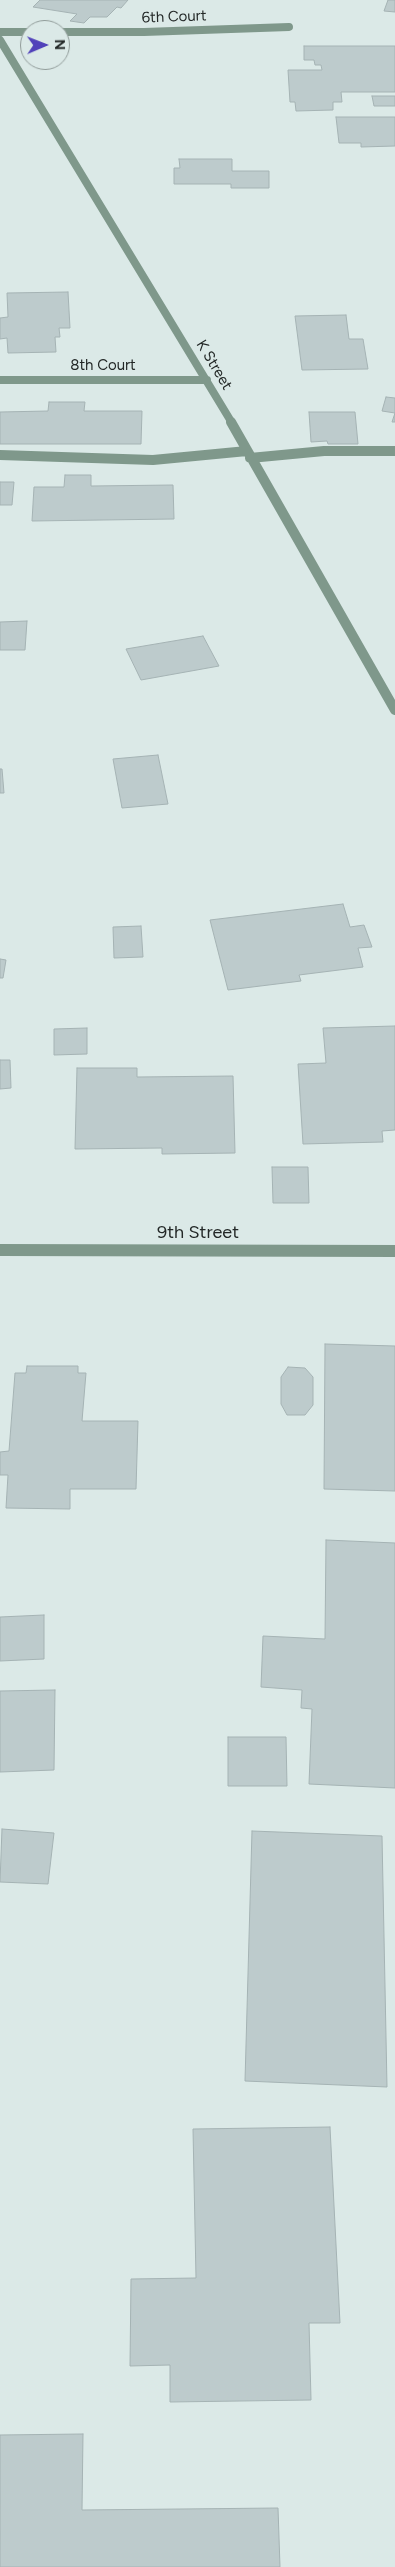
<!DOCTYPE html>
<style>
body{margin:0}
#map{position:relative;width:395px;height:2567px;overflow:hidden;background:#dbe9e7;font-family:Figtree,sans-serif}
canvas{display:block}
.north{position:absolute;left:20px;top:20px;width:50px;height:50px;box-sizing:border-box;background:#dbe9e7;border:1px solid #919c9a;border-radius:50%;rotate:89deg;font-size:14px;font-weight:700;line-height:20px;text-align:center;color:#232827}
.north::after{content:'';display:block;margin:auto;width:18px;height:22px;background:#5142ba;clip-path:polygon(50% 0,100% 100%,50% 72%,0 100%)}
</style>
<div id="map">
<canvas width="395" height="2567"></canvas>
<div class="north">N</div>
</div>
<script>
const context = document.querySelector('canvas').getContext('2d');
context.lineJoin = 'round';
function fillPath(path, color) { context.fillStyle = color; context.fill(path, 'evenodd'); }
const poly = rows => new Path2D(rows.map(r => 'M' + r).join(''));
function trace(path, color, width, dash) { context.strokeStyle = color; context.lineWidth = width; context.lineCap = dash ? 'butt' : 'round'; context.setLineDash(dash || []); context.stroke(path); }
function label(font, color, halo, rows, align = 'center') {
  context.font = font + ' Figtree,sans-serif'; context.lineWidth = 4; context.setLineDash([]); context.textBaseline = 'middle'; context.strokeStyle = halo; context.fillStyle = color; for (const [text, x, y, turn = 0] of rows) {
    context.save(); context.translate(x, y); context.rotate((+turn || 0) * Math.PI / 180); context.textAlign = isNaN(turn) ? turn : align; if (halo) context.strokeText(text, 0, 0); context.fillText(text, 0, 0); context.restore();
  }
}
const building = poly([
 [40,0,128,0,121,8,117,7,107,17,90,17,84,23,70,21,77,14,33,7,40,0],
 [388,0,395,0,395,12,384,11,388,0],
 [304,46,395,46,395,92,341,92,342,102,333,102,333,110,296,111,295,102,290,102,288,70,322,70,321,65,315,65,314,60,304,60,304,46],
 [372,96,395,96,395,106,374,106,372,96],
 [336,117,395,117,395,146,361,147,361,143,339,143,336,117],
 [179,159,232,159,232,171,269,171,269,188,231,188,231,184,174,184,174,168,180,168,179,159],
 [68,292,70,328,59,328,60,337,55,337,56,352,8,353,7,338,0,339,0,318,8,317,7,293,68,292],
 [346,315,349,339,363,339,368,369,302,370,295,316,346,315],
 [386,397,395,398,395,422,392,422,395,413,382,411,386,397],
 [49,402,85,402,84,411,142,411,141,444,0,444,0,412,48,411,49,402],
 [309,412,355,412,358,444,328,444,327,441,311,442,309,412],
 [65,475,91,475,91,486,173,485,174,519,32,521,34,487,64,487,65,475],
 [0,482,14,482,12,505,0,505,0,482],
 [27,621,25,650,0,650,0,622,27,621],
 [203,636,219,666,141,680,126,649,203,636],
 [158,755,168,804,122,808,113,759,158,755],
 [0,769,2,769,4,793,0,793,0,769],
 [343,904,350,927,364,925,372,947,358,948,363,967,299,975,301,981,228,990,210,920,343,904],
 [141,926,143,957,114,958,113,927,141,926],
 [0,959,6,960,3,978,0,978,0,959],
 [395,1026,395,1130,382,1131,383,1142,303,1144,298,1064,326,1063,323,1028,395,1026],
 [87,1028,87,1054,54,1055,54,1029,87,1028],
 [0,1060,10,1060,11,1088,0,1089,0,1060],
 [77,1068,137,1068,137,1077,233,1076,235,1153,162,1154,162,1148,75,1149,77,1068],
 [272,1167,308,1167,309,1203,273,1203,272,1167],
 [325,1344,395,1346,395,1491,324,1489,325,1344],
 [27,1366,78,1366,78,1373,86,1373,82,1421,138,1421,136,1489,70,1489,70,1509,6,1508,8,1475,0,1475,0,1452,9,1451,15,1373,26,1373,27,1366],
 [288,1367,305,1368,313,1377,313,1405,305,1415,287,1415,281,1404,281,1377,288,1367],
 [326,1540,395,1543,395,1788,309,1784,312,1709,301,1708,302,1690,261,1687,263,1636,325,1639,326,1540],
 [44,1615,44,1659,0,1661,0,1617,44,1615],
 [55,1690,54,1770,0,1772,0,1691,55,1690],
 [228,1737,286,1737,287,1786,228,1786,228,1737],
 [2,1829,54,1833,48,1884,0,1882,2,1829],
 [252,1831,382,1836,387,2087,245,2081,252,1831],
 [330,2127,340,2323,309,2323,311,2400,170,2402,170,2365,130,2366,131,2279,196,2278,193,2129,330,2127],
 [83,2434,82,2510,278,2508,280,2567,0,2567,0,2435,83,2434]
]);
fillPath(building, '#bdcbcc');
trace(building, '#a5b3b4', 1);
trace(poly([
 [0,32,30,32],
 [60,32,144,32,289,27],
 [0,40,232,423],
 [0,380,207,380]
]), '#7f988b', 8);
trace(poly([
 [231,422,395,710],
 [0,455,153,460,247,451],
 [250,458,324,451,395,451]
]), '#7f988b', 10);
trace(poly([
 [0,1250,395,1251]
]), '#7f988b', 12);
label('15px', '#232827', '#dbe9e7', [
 ["6th Court",174,17,-2],
 ["K Street",214,365,59],
 ["8th Court",103,366]
]);
label('18px', '#232827', '#dbe9e7', [
 ["9th Street",198,1233]
]);
</script>
